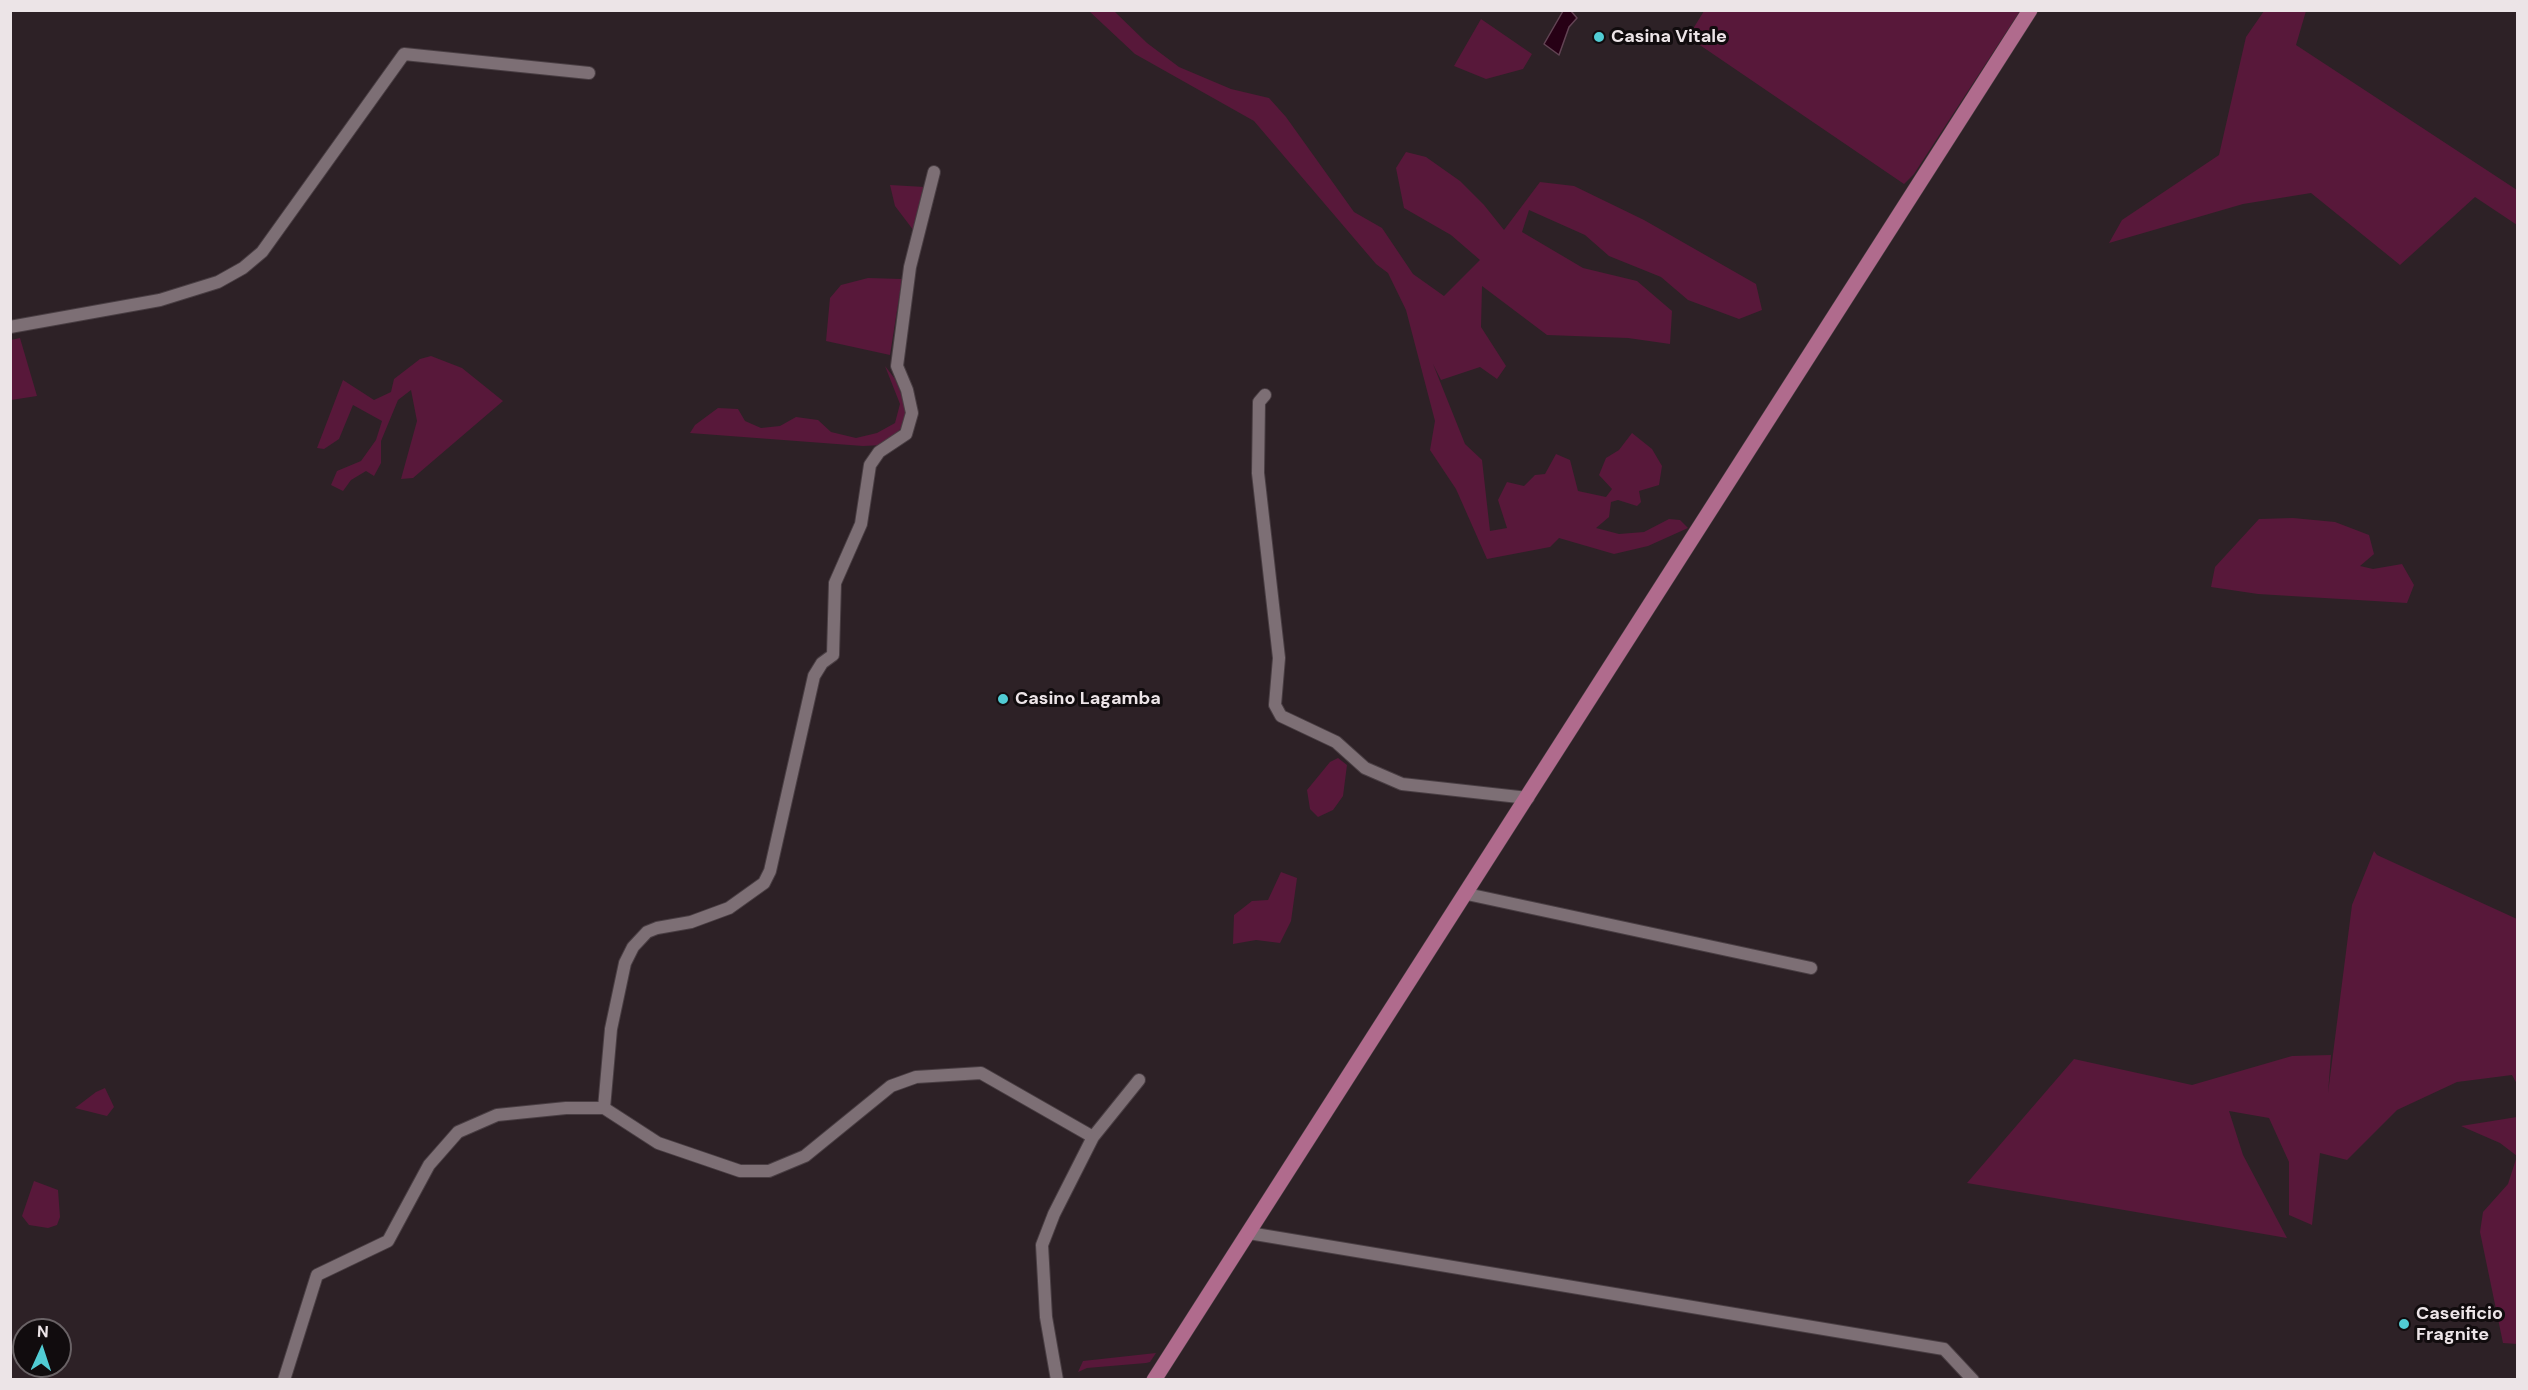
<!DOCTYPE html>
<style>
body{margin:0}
#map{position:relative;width:2528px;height:1390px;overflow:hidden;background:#2d2126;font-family:"DM Sans",sans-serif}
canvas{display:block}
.frame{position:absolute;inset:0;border:12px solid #ece4e7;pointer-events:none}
.north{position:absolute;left:12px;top:1318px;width:60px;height:60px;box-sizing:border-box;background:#110c0e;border:2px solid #696265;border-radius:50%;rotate:3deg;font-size:16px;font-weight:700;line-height:24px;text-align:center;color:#ece4e7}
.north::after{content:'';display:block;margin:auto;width:21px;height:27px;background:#51ccd4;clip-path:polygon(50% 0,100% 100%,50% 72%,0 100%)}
</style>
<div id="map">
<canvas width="2528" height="1390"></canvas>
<div class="frame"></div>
<div class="north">N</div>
</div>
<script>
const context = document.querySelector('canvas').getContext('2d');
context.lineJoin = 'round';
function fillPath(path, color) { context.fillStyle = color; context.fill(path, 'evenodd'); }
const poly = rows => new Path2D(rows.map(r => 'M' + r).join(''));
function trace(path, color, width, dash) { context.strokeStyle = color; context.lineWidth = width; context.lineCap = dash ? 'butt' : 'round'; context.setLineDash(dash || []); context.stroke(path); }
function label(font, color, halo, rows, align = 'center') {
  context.font = font + ' "DM Sans",sans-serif'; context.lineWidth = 6; context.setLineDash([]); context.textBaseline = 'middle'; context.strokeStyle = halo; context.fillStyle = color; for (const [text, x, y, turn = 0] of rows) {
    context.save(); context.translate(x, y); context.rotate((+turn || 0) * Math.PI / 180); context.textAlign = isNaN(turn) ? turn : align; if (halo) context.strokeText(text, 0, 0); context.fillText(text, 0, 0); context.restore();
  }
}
fillPath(poly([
 [1089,11,1114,11,1147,43,1179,67,1231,89,1269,98,1286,117,1354,212,1382,228,1413,274,1444,296,1480,260,1451,235,1404,208,1396,168,1406,152,1426,157,1460,181,1484,205,1504,230,1540,182,1574,186,1644,220,1756,284,1762,310,1739,319,1688,300,1661,277,1609,256,1585,235,1529,210,1522,232,1583,268,1637,281,1672,311,1670,344,1628,338,1547,335,1482,286,1481,327,1506,366,1497,379,1480,367,1441,380,1433,364,1465,444,1482,460,1490,531,1507,528,1498,500,1507,482,1524,486,1535,475,1545,474,1556,454,1570,460,1578,491,1606,497,1612,489,1599,475,1606,458,1619,450,1632,433,1652,449,1662,466,1659,485,1639,491,1641,502,1637,506,1618,500,1611,502,1609,517,1596,528,1619,534,1644,532,1669,519,1680,520,1688,528,1648,546,1614,554,1559,538,1550,547,1487,559,1456,489,1430,450,1435,421,1406,310,1388,273,1376,264,1254,121,1135,54],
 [1704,11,1704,10,2020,11,1914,174,1904,184,1688,37],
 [2264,11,2306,11,2296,45,2517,190,2517,225,2475,197,2400,265,2311,193,2243,204,2109,243,2122,220,2219,155,2246,37],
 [1481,19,1532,54,1523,69,1486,79,1454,66],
 [890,185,925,187,914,231,895,206],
 [868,278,902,279,890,355,826,341,830,298,841,285],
 [20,338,37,396,11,400,11,340],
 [431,356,462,368,503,401,413,478,401,479,417,421,411,390,398,400,381,441,381,463,374,476,366,471,351,480,343,491,331,485,337,471,361,461,376,440,382,421,353,405,339,439,324,449,317,448,343,380,374,400,391,392,394,379,420,359],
 [885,366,895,379,905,403,906,415,903,427,882,445,863,446,690,433,695,425,718,408,738,409,745,421,761,428,780,426,796,417,818,420,831,432,856,438,877,433,895,423,900,404],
 [2293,518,2335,522,2369,535,2374,554,2360,566,2373,569,2402,564,2414,585,2407,603,2258,594,2211,587,2215,567,2259,519],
 [1338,758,1347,765,1343,796,1333,810,1318,817,1310,809,1307,790,1330,762],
 [2374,851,2377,855,2517,919,2517,1084,2512,1075,2457,1082,2397,1110,2347,1160,2320,1153,2312,1225,2289,1215,2289,1162,2269,1118,2229,1111,2243,1155,2287,1238,1967,1183,2074,1059,2192,1085,2292,1056,2331,1055,2328,1093,2352,905],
 [1281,872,1297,878,1291,921,1280,943,1256,940,1233,944,1234,915,1252,901,1268,900],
 [105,1088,114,1107,107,1116,75,1108,96,1092],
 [2517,1117,2518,1117,2517,1344,2503,1343,2480,1232,2483,1212,2508,1184,2517,1156,2500,1143,2461,1126],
 [34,1181,58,1190,60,1217,57,1225,48,1228,29,1225,22,1216],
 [1156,1353,1150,1362,1146,1363,1087,1368,1078,1372,1083,1361]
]), '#58183a');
const water = poly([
 [1563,11,1571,11,1577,18,1569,27,1559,55,1544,44,1563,11]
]);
fillPath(water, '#270015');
trace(water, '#624454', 1.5);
const minor = poly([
 [10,327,160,300,218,282,243,268,262,252,404,54,589,73],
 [1265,395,1259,402,1258,473,1279,658,1275,705,1281,716,1336,742,1365,768,1402,784,1528,798],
 [1467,894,1811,968],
 [604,1108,611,1029,625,963,633,947,647,932,657,928,691,922,729,908,764,883,770,871,814,676,822,663,833,655,835,583,861,524,870,465,879,452,906,434,912,413,907,390,897,366,910,267,934,172],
 [1249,1233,1944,1349,1973,1380],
 [284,1380,317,1275,388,1241,429,1165,458,1132,497,1115,566,1108,604,1108,658,1143,740,1171,769,1171,805,1156,891,1086,916,1077,981,1073,1093,1137],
 [1057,1380,1046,1317,1042,1245,1054,1214,1093,1137,1139,1080]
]);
const major = poly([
 [1154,1380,2030,10]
]);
trace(minor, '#493e43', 14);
trace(major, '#493e43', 16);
trace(minor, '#7d6f75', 12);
trace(major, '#b06b8d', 15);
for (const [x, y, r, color] of [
 [1599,37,6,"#51ccd4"],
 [1003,699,6,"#51ccd4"],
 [2404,1324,6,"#51ccd4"]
]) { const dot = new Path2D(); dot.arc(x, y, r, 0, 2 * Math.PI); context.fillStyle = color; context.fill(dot); trace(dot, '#110c0e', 2); }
label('bold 18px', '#ece4e7', '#110c0e', [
 ["Casina Vitale",1611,37],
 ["Casino Lagamba",1015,699],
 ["Caseificio",2416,1314],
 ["Fragnite",2416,1335]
], 'left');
</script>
